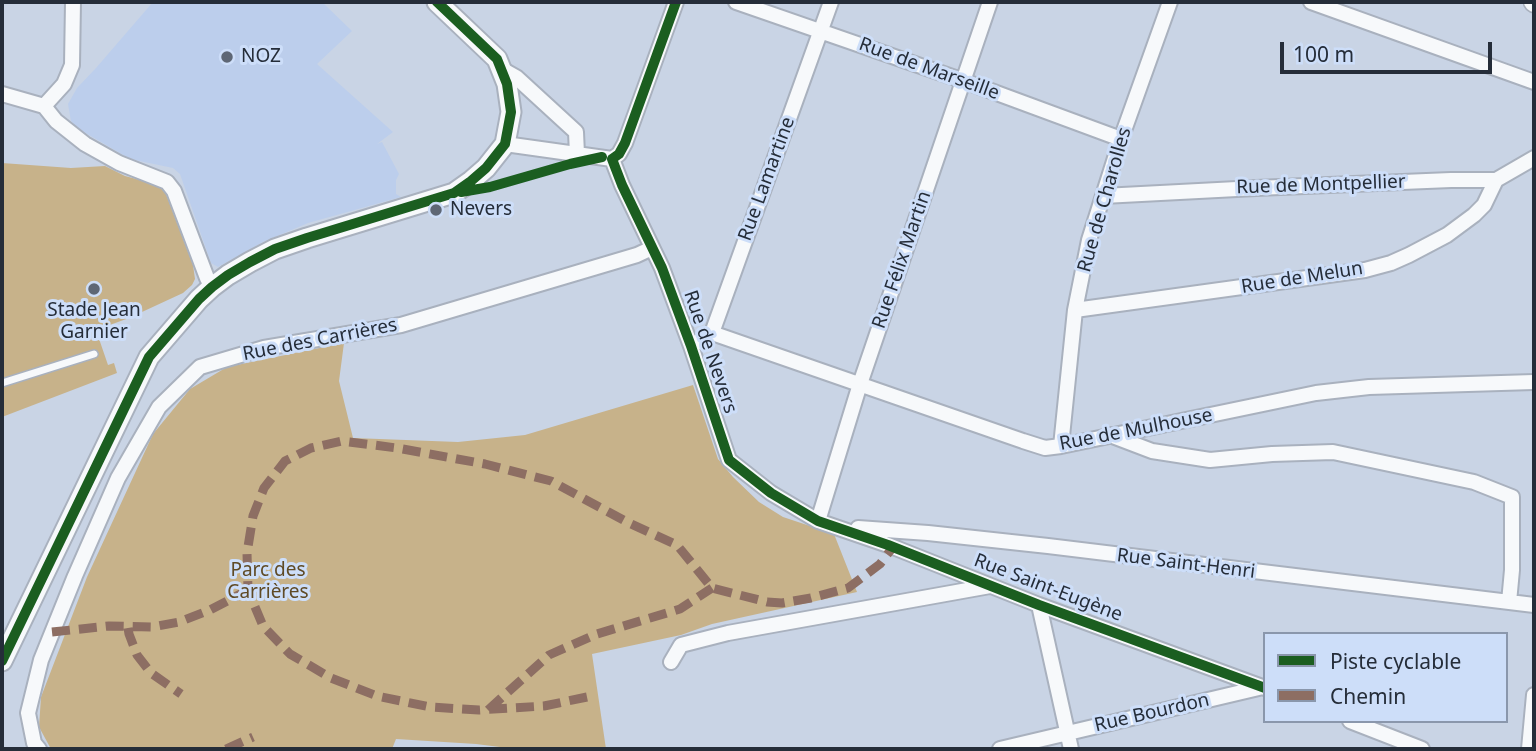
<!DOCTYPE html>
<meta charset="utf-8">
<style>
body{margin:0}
#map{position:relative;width:1536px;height:751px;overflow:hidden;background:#c9d4e5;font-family:"Noto Sans",sans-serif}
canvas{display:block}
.frame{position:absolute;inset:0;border:4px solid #252d39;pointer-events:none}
.legend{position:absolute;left:1263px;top:632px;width:245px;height:91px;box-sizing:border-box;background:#cddef9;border:2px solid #8a97ac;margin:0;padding:9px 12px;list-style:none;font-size:21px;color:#252d39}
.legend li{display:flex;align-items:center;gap:14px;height:35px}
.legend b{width:35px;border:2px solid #8a97ac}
.scale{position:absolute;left:1280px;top:42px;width:212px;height:32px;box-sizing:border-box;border:4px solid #252d39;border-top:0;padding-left:9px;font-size:21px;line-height:24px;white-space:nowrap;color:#252d39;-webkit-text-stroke:5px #cddef9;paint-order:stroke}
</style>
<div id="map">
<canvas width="1536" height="751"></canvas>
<div class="frame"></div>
<ul class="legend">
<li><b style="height:9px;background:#1b5e20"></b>Piste cyclable</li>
<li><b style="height:9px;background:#8d6e63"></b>Chemin</li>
</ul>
<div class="scale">100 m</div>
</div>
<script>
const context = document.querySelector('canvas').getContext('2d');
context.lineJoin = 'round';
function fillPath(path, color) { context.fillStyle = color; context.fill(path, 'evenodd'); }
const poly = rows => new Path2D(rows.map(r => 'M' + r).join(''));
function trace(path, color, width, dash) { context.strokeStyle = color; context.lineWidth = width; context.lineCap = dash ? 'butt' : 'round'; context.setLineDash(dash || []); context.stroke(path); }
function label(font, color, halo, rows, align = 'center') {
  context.font = font + ' "Noto Sans",sans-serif'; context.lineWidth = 6; context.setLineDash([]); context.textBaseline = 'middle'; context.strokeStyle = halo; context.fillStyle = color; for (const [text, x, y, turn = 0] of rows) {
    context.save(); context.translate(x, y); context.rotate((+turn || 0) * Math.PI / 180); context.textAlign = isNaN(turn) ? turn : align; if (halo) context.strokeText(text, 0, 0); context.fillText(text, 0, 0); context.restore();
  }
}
fillPath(poly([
 [153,2,322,2,352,31,317,64,393,132,377,144,382,142,399,174,396,180,396,194,401,197,308,223,263,242,218,267,211,263,180,174,173,168,130,159,77,128,71,121,68,104,77,88,96,68]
]), '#bcceec');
fillPath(poly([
 [2,163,71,168,105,166,125,176,155,184,162,189,166,194,193,265,195,279,192,285,183,293,129,318,96,330,108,365,114,363,117,373,2,417],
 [344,343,339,381,353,438,458,442,525,435,693,385,718,459,733,477,759,502,783,517,834,534,857,592,712,624,681,635,592,654,606,749,516,749,476,744,396,739,392,749,51,749,39,727,41,697,87,577,153,434,190,389,227,367]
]), '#c7b28a');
const service = poly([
 [2,383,94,354]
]);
const minor = poly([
 [736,2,964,81,1121,139],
 [1311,2,1534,82],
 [500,68,516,77,576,132,577,154],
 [2,94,44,106,56,121,85,144,119,163,167,182,174,191,207,278,212,287],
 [44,106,64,84,72,65,73,2],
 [505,144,612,159],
 [612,159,622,185,662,268,691,346,729,460,771,493,818,521,888,545,1039,605,1265,688],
 [612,159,619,154,625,143,676,2],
 [1103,196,1256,188,1451,180,1496,180,1534,158],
 [1075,310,1365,270,1391,263,1409,255,1447,235,1474,215,1484,205,1496,180],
 [712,333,1023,441,1045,448,1061,446,1316,393,1369,387,1534,382],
 [691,346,712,333,831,2],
 [1110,435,1152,451,1210,460,1272,454,1333,452,1474,482,1512,497,1512,570,1509,602],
 [1061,446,1075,310,1089,240,1121,139,1170,2],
 [818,521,860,384,990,2],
 [858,528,928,533,1048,546,1534,605],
 [1039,605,1071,749],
 [671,662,681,645,728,633,990,586],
 [1350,721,1422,749],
 [39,749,34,743,28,713,41,660,75,576,118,478,159,407,200,367,264,348,401,325,637,255,652,248],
 [1000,749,1263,687],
 [1529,749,1534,695]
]);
const tertiary = poly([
 [1533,2,1534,3]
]);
const secondary = poly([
 [2,661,149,357,199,299,212,287,228,275,250,262,275,249,307,238,454,193,471,181,486,168,505,144,511,112,507,84,497,59,437,2]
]);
trace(service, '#a9b1be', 10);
trace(minor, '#a9b1be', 18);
trace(tertiary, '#a9b1be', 21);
trace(secondary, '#a9b1be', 23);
trace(service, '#f7f9fb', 7);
trace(minor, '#f7f9fb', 14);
trace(tertiary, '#f7f9fb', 18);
trace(secondary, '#f7f9fb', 19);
trace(poly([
 [128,628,129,634,137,655,151,673,181,694],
 [52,632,109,626,152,627,179,622,210,610,248,590],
 [587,697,544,706,479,710,430,707,377,696,331,678,290,654,263,626,248,590,247,553,253,516,264,488,285,461,311,448,342,441,397,448,485,464,551,481,627,522,677,545,712,588,767,602,782,603,811,598,848,588,880,564,893,547],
 [488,710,549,655,597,634,680,609,712,588],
 [226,749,253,737]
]), '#8d6e63', 9, [18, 9]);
trace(poly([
 [612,159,622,185,662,268,691,346,729,460,771,493,818,521,888,545,1039,605,1265,688],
 [612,159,619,154,625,143,676,2],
 [461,192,490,187,570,164,602,157],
 [2,661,149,357,199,299,212,287,228,275,250,262,275,249,307,238,454,193,471,181,486,168,505,144,511,112,507,84,497,59,437,2]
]), '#1b5e20', 10);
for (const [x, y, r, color] of [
 [227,57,7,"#5e6775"],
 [436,210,7,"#5e6775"],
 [94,289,7,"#5e6775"]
]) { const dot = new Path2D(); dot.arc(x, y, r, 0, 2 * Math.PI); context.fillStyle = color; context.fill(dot); trace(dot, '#cddef9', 2.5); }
label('19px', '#252d39', '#cddef9', [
 ["NOZ",241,57],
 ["Nevers",450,210],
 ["Stade Jean",94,311,"center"],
 ["Garnier",94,333,"center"]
], 'left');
label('19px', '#252d39', '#cddef9', [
 ["Rue de Marseille",929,69,20],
 ["Rue Lamartine",767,179,-70],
 ["Rue de Montpellier",1321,185,-2],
 ["Rue de Charolles",1105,200,-74],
 ["Rue Félix Martin",902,260,-71],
 ["Rue de Melun",1302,278,-9],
 ["Rue des Carrières",320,340,-11],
 ["Rue de Nevers",710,352,71],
 ["Rue de Mulhouse",1136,430,-11],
 ["Rue Saint-Henri",1186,564,7],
 ["Rue Saint-Eugène",1048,588,21],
 ["Rue Bourdon",1152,713,-13]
]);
label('19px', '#5f4a25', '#cddef9', [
 ["Parc des",268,571],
 ["Carrières",268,593]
]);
</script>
